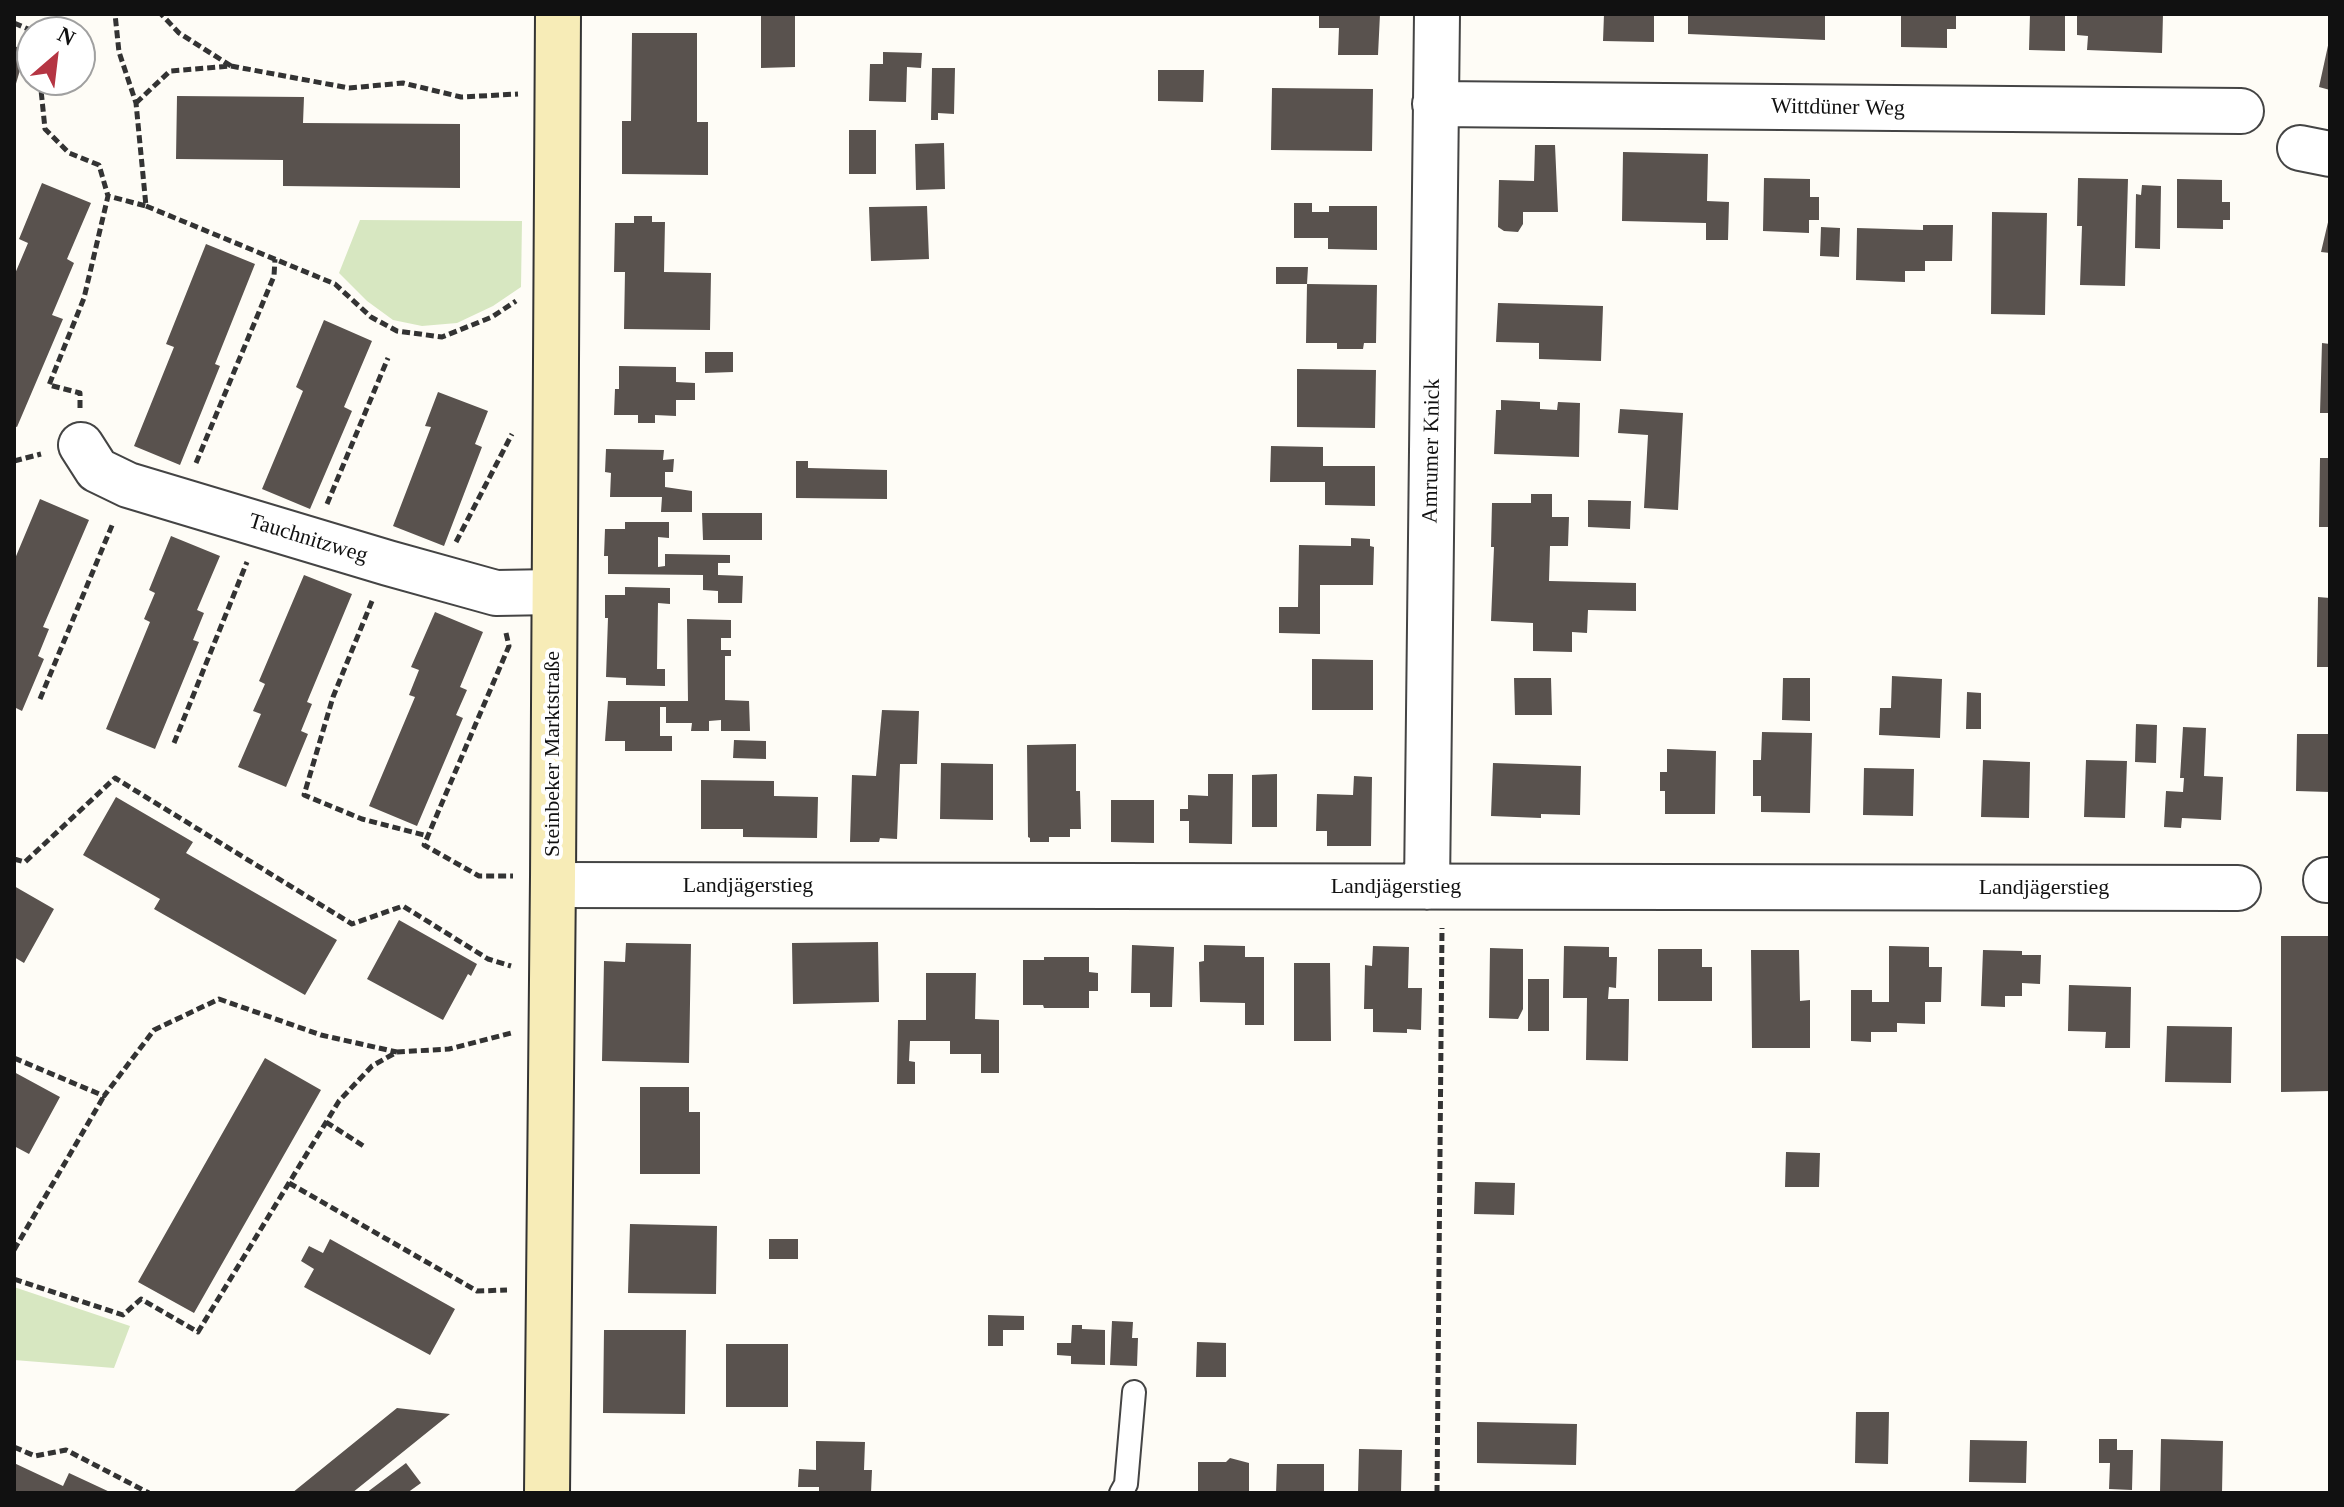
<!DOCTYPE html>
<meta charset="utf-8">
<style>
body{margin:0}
#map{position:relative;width:2344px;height:1507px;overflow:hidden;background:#fefcf6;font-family:Georgia,serif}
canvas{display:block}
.frame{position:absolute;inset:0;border:16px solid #111;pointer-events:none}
.north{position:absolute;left:16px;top:16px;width:80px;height:80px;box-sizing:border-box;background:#fff;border:2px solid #a0a0a0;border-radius:50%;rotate:28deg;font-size:22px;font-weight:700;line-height:32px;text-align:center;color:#111}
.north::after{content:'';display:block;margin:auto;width:28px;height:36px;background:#b53543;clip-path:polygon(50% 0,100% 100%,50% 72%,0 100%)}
</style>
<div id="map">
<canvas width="2344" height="1507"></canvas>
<div class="frame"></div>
<div class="north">N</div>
</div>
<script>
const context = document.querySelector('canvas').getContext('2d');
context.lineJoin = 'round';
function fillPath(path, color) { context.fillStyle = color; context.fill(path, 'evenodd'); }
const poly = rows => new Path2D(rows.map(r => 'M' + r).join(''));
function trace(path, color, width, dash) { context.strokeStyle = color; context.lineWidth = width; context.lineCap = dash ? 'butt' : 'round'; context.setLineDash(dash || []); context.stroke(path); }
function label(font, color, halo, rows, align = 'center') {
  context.font = font + ' Georgia,serif'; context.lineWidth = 8; context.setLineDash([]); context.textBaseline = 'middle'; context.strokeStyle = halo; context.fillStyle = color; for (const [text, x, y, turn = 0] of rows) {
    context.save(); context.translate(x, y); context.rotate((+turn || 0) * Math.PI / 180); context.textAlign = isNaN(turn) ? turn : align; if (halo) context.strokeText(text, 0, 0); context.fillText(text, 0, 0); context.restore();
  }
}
fillPath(poly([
 [360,220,522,221,521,287,493,306,457,323,422,326,393,320,367,301,339,273],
 [14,1287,130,1326,114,1368,14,1360]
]), '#d7e7c1');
fillPath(poly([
 [761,14,795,14,795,67,761,68],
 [1319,14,1380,14,1378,55,1338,55,1339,28,1319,28],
 [1604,14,1654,14,1654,42,1603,41],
 [1688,14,1825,14,1825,40,1688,34],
 [1901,14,1956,14,1956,29,1947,29,1947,48,1901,47],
 [2030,14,2065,14,2065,51,2029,50],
 [2077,14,2163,14,2162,53,2087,50,2088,36,2077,35],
 [632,33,697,33,697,122,708,122,708,175,622,174,622,121,631,121],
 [2329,41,2330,41,2330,90,2319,87],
 [14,46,26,50,15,87,14,87],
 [883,52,922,53,921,68,907,67,906,102,869,101,870,64,883,64],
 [932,68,955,68,954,114,938,113,938,120,931,120],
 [1158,70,1204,70,1203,102,1158,101],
 [1272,88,1373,89,1372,151,1271,150],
 [177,96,304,97,303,123,460,124,460,188,283,186,283,160,176,159],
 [849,130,876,130,876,174,849,174],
 [944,143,945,189,916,190,915,144],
 [1535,145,1555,145,1558,212,1523,212,1523,224,1518,232,1504,231,1498,227,1499,180,1534,181],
 [1623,152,1708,154,1707,201,1729,202,1728,240,1706,240,1706,223,1622,221],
 [1764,178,1810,179,1810,197,1819,197,1819,220,1809,220,1809,233,1763,231],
 [2078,178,2128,179,2125,286,2080,285,2082,226,2077,226],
 [2177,179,2222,180,2222,202,2230,202,2230,220,2223,220,2223,229,2177,228],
 [42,183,91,203,67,259,74,263,52,315,63,319,17,427,14,426,14,276,28,243,19,239],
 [2142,185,2161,186,2160,249,2135,248,2136,194,2141,195],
 [1294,203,1312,203,1312,212,1329,212,1329,206,1377,206,1377,250,1328,249,1328,238,1294,238],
 [927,206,929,259,871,261,869,207],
 [1992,212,2047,213,2045,315,1991,314],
 [634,216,652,216,652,222,665,222,664,272,711,273,710,330,624,329,625,272,614,272,615,223,634,223],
 [2329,218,2330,218,2330,253,2321,252],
 [1923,225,1953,225,1952,261,1925,261,1925,271,1905,271,1905,282,1856,280,1857,228,1923,230],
 [1821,227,1840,228,1839,257,1820,256],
 [206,244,255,264,215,364,220,366,180,465,134,446,174,347,166,344],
 [1276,267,1308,267,1307,284,1377,285,1376,343,1364,343,1363,349,1337,349,1337,343,1306,343,1307,284,1276,284],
 [1498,303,1603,306,1601,361,1539,359,1539,343,1496,342],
 [324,320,372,341,344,407,352,411,310,509,262,489,303,391,296,387],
 [2322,343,2330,344,2330,413,2320,413],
 [705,352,733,352,733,372,705,373],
 [619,366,676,367,676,382,695,383,695,400,676,400,676,416,655,415,655,423,638,423,638,415,614,415,615,389,619,389],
 [1297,369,1376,370,1375,428,1297,427],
 [438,392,488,411,475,444,482,447,444,546,393,526,431,427,425,426],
 [1501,400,1540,402,1540,409,1557,410,1558,402,1580,403,1579,457,1494,454,1496,410,1501,410],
 [1620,409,1683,413,1678,510,1644,508,1648,435,1618,433],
 [1271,446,1323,447,1323,466,1375,466,1375,506,1325,505,1325,482,1270,482],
 [606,449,664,450,663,460,674,459,673,472,665,472,665,487,692,491,692,512,661,512,662,497,610,497,611,473,605,472],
 [2320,458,2330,458,2330,527,2319,527],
 [796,461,808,461,808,468,887,470,887,499,796,498],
 [1531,494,1552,494,1552,517,1569,517,1568,546,1550,546,1549,581,1636,583,1636,611,1588,610,1587,633,1572,632,1572,652,1533,651,1533,623,1491,621,1494,547,1491,547,1492,503,1531,503],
 [40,499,89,520,43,627,49,629,38,656,44,659,22,711,14,707,14,561],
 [1588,500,1631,501,1630,529,1588,527],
 [702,513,762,513,762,540,703,540],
 [625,522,669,522,669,538,658,537,658,567,665,566,665,554,730,555,730,563,718,563,718,575,743,576,742,603,718,603,718,591,703,590,703,575,608,574,608,556,604,556,605,529,625,529],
 [171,536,220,556,197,610,204,613,193,640,199,642,155,749,106,729,150,622,144,619,155,593,149,590],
 [1351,538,1370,539,1370,546,1374,547,1373,585,1320,585,1320,634,1279,633,1279,607,1298,607,1299,545,1351,546],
 [304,575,352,594,307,702,312,704,301,731,308,734,286,787,238,767,261,714,253,711,265,684,259,681],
 [625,587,670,588,670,604,658,603,657,669,665,669,665,686,626,685,626,678,606,677,608,618,605,618,605,595,625,595],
 [2318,597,2330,598,2330,667,2317,667],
 [435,612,483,632,460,687,467,690,456,715,463,718,417,826,369,806,415,697,409,695,419,670,411,667],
 [687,619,731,620,731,638,721,638,721,650,731,650,731,656,725,656,725,700,749,701,750,731,721,731,721,720,709,721,709,731,691,731,692,723,666,723,666,707,660,707,660,736,672,736,672,751,625,751,625,741,605,741,608,701,688,701],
 [1312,659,1373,660,1373,710,1312,710],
 [1892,676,1942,679,1940,738,1879,735,1880,708,1891,708],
 [1514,678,1551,678,1552,715,1515,715],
 [1783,678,1810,678,1810,721,1782,720],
 [1967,692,1981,693,1981,729,1966,729],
 [882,710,919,711,917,764,900,764,897,839,880,838,879,842,850,842,852,775,876,776],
 [2136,724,2157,725,2156,763,2135,762],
 [2183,727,2206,728,2204,776,2223,777,2221,820,2182,818,2181,828,2164,827,2166,791,2183,792,2184,778,2180,778],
 [1762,732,1812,733,1810,813,1761,812,1761,796,1753,796,1753,760,1761,760],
 [2297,734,2330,734,2330,792,2296,791],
 [734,740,766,741,766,759,733,758],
 [1076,744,1076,791,1080,791,1081,829,1070,829,1070,837,1049,837,1049,842,1030,842,1030,838,1028,837,1027,745],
 [1667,749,1716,751,1715,814,1665,814,1665,791,1660,791,1660,772,1667,772],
 [1983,760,2030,762,2029,818,1981,817],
 [2086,760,2127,761,2125,818,2084,817],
 [941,763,993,764,993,820,940,819],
 [1493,763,1581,766,1580,815,1541,814,1541,818,1491,816],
 [1864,768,1914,769,1913,816,1863,815],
 [1208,774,1233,774,1232,844,1189,843,1189,821,1180,821,1180,809,1188,809,1188,795,1208,796],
 [1277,774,1277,827,1252,827,1252,775],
 [1354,776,1372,777,1371,846,1327,846,1327,831,1316,831,1317,794,1353,795],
 [701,780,774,781,774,796,818,797,817,838,743,837,743,829,701,829],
 [116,797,193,842,186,853,337,940,305,995,154,909,160,899,83,855],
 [1111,800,1154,800,1154,843,1111,842],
 [14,886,54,909,24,963,14,957],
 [399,920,477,964,471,976,468,974,443,1020,367,979],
 [2281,936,2330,936,2330,1091,2281,1092],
 [878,942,879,1002,793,1004,792,943],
 [626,943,691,944,689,1063,602,1061,604,961,625,962],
 [1132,945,1174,947,1172,1007,1150,1007,1150,993,1131,993],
 [1204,945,1245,946,1245,957,1264,957,1264,1025,1245,1025,1245,1003,1200,1002,1199,962,1204,961],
 [1373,946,1409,947,1408,988,1422,988,1421,1030,1407,1029,1407,1033,1373,1032,1373,1009,1364,1009,1365,965,1372,966],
 [1564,946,1609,947,1609,957,1617,957,1616,988,1609,987,1608,999,1629,999,1628,1061,1586,1060,1587,998,1563,998],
 [1889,946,1929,947,1929,967,1942,967,1941,1002,1925,1002,1925,1024,1897,1023,1897,1032,1871,1032,1871,1042,1851,1041,1851,990,1872,990,1872,1002,1889,1002],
 [1490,948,1523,949,1523,1009,1518,1019,1489,1018],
 [1658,949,1702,949,1702,967,1712,967,1712,1001,1658,1001],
 [1751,950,1799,950,1800,1001,1810,1000,1810,1048,1752,1048],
 [1983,950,2022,951,2022,955,2041,955,2040,984,2022,983,2022,996,2005,996,2005,1007,1981,1006],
 [1044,957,1089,957,1089,972,1098,973,1098,991,1089,991,1089,1008,1044,1008,1043,1005,1023,1005,1023,960,1044,960],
 [1294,963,1330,963,1331,1041,1294,1041],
 [926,973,976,973,975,1019,999,1020,999,1073,981,1073,981,1054,950,1054,950,1041,910,1041,909,1061,915,1062,915,1084,897,1084,898,1020,926,1020],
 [1528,979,1549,979,1549,1031,1528,1031],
 [2069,985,2131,987,2130,1048,2105,1048,2106,1032,2068,1031],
 [2167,1026,2232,1027,2231,1083,2165,1082],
 [265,1058,321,1090,194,1313,138,1282],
 [14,1072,60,1097,29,1154,14,1146],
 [640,1087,689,1087,689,1112,700,1112,700,1174,640,1174],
 [1786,1152,1820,1153,1819,1187,1785,1187],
 [1475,1182,1515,1183,1514,1215,1474,1214],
 [630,1224,717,1226,716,1294,628,1293],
 [330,1239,455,1309,430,1355,304,1287,314,1269,301,1261,309,1246,323,1253],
 [769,1239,798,1239,798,1259,769,1259],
 [988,1315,1024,1316,1024,1330,1003,1330,1003,1346,988,1346],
 [1112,1321,1133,1322,1132,1338,1138,1338,1137,1366,1110,1365],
 [1072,1325,1082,1325,1082,1329,1105,1330,1105,1365,1071,1364,1071,1356,1057,1355,1057,1343,1071,1343],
 [604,1330,686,1330,685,1414,603,1413],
 [1197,1342,1226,1343,1226,1377,1196,1377],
 [726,1344,788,1344,788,1407,726,1407],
 [397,1408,450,1414,352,1493,292,1493],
 [1856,1412,1889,1412,1888,1464,1855,1463],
 [1477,1422,1577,1424,1576,1465,1477,1463],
 [2099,1439,2117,1439,2117,1450,2133,1450,2132,1490,2109,1489,2110,1463,2099,1463],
 [2161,1439,2223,1441,2222,1493,2160,1493],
 [1970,1440,2027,1441,2026,1483,1969,1482],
 [816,1441,865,1442,864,1470,872,1470,871,1493,819,1493,819,1487,798,1487,799,1469,816,1470],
 [1359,1449,1402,1450,1401,1493,1358,1493],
 [1230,1458,1249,1463,1249,1493,1198,1493,1198,1462,1226,1462],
 [14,1463,63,1486,69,1473,112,1493,14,1493],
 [406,1463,421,1483,407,1493,366,1493],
 [1277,1464,1324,1464,1324,1493,1276,1493]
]), '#59524e');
const lane = poly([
 [1121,1493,1126,1484,1134,1392]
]);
const street = poly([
 [1435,104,2241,111],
 [2300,148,2330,154],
 [81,445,97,470,128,485,388,563,496,593,553,592],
 [2326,880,2330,880],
 [553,885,2238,888],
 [1427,887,1437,14]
]);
const secondary = poly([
 [547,1493,553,877,558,14]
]);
trace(lane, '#444', 26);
trace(street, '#444', 48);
trace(secondary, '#333', 48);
trace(poly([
 [14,23,35,32],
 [231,66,349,88,403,83,461,97,518,94],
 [40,80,45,129,69,153,99,165,108,196],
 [136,103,170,71,231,66,179,33,161,14],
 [146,206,335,284,371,317,397,331,442,337,492,317,516,301],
 [80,408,80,393,49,385,84,298,108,196,146,206,136,103,119,52,115,14],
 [14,461,41,454],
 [196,463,274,276,275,259],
 [327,504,388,358],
 [456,542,512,434],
 [372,601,333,697,304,795,362,819,428,836],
 [506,633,509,646,424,845,479,876,513,876],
 [40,699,113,523],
 [174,743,247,562],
 [14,859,25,862,115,778,352,924,403,906,488,959,511,966],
 [14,1058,104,1096,154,1030,219,999,321,1035,397,1052],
 [326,1122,365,1147],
 [289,1183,477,1291,507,1290],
 [14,1250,104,1096],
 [14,1279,123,1315,141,1299,198,1332,339,1101,372,1066,397,1052,449,1049,511,1033],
 [14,1447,35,1456,66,1450,149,1493],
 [1437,1493,1442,928]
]), '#333', 5, [8, 4]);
trace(lane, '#fff', 22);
trace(street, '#fff', 44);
trace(secondary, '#f7ecb7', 44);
label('22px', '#111', '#fff', [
 ["Wittdüner Weg",1838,108,1],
 ["Amrumer Knick",1432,451,-89],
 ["Tauchnitzweg",308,539,17],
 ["Steinbeker Marktstraße",553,754,-90],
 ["Landjägerstieg",748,886],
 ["Landjägerstieg",1396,887],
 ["Landjägerstieg",2044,888]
]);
</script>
